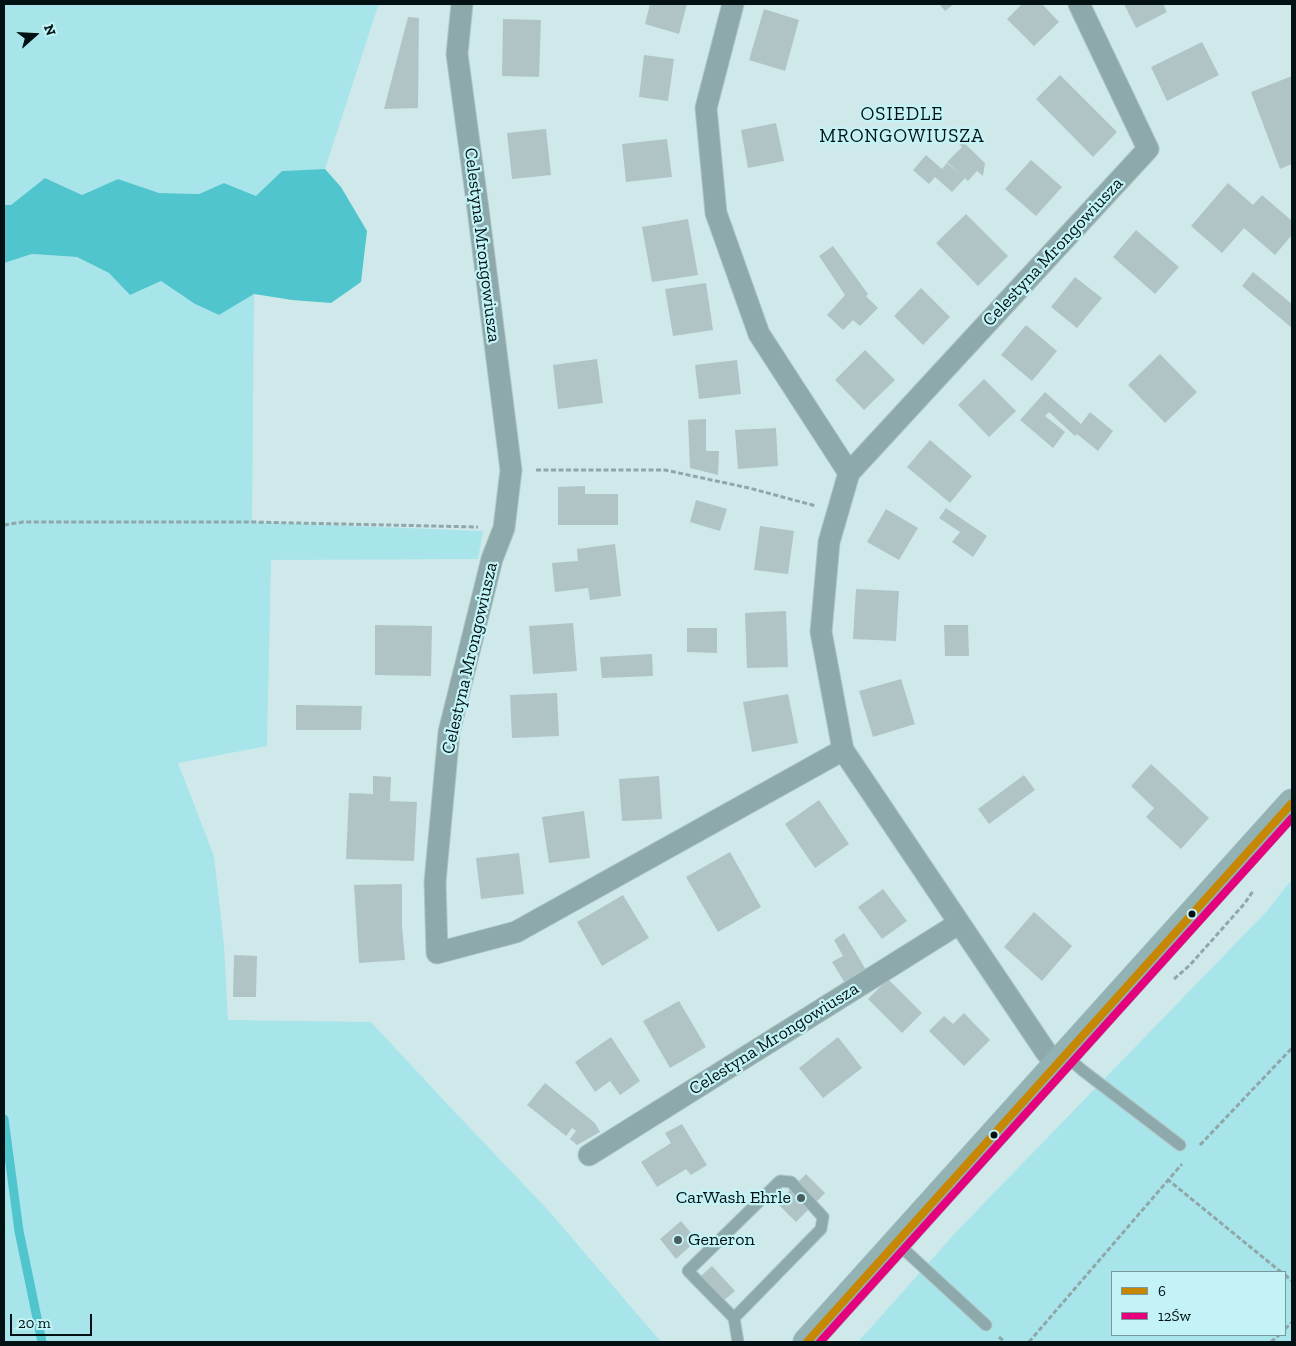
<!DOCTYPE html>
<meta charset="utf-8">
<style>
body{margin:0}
#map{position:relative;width:1296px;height:1346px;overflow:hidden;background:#cfe9eb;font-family:"Zilla Slab",serif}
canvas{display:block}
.frame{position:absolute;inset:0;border:5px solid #021214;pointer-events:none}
.legend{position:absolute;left:1111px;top:1271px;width:175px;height:65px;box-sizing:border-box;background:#c3f3f7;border:1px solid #76999c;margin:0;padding:6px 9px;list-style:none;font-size:15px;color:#021214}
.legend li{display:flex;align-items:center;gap:10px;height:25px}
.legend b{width:25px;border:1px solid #76999c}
.north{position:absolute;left:10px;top:10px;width:50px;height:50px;-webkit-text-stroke:4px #c3f3f7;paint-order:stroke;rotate:71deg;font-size:14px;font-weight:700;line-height:20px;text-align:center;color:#021214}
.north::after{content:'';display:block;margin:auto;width:18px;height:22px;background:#021214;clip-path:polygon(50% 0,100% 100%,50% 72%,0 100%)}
.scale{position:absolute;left:10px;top:1314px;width:82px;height:22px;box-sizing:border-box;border:2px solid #021214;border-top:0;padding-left:6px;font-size:15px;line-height:18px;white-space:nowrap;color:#021214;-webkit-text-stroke:4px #c3f3f7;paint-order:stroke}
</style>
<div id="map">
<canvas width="1296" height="1346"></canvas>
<div class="frame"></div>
<ul class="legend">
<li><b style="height:6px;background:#c68804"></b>6</li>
<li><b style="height:6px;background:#e5007d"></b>12Św</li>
</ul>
<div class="north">N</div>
<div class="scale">20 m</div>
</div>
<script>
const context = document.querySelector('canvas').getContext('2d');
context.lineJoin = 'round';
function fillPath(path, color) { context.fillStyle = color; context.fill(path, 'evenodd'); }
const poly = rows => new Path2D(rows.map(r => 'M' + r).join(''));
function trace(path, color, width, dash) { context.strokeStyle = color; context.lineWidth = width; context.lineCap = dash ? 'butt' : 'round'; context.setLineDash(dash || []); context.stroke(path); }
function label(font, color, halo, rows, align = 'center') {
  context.font = font + ' "Zilla Slab",serif'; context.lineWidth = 4.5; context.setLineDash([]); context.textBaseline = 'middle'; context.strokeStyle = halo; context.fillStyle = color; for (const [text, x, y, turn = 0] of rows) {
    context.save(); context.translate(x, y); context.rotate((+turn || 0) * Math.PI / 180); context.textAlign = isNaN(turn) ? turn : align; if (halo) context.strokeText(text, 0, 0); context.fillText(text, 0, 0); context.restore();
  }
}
fillPath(poly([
 [4,4,382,4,378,6,325,169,282,171,256,196,224,183,199,194,159,193,118,179,82,195,45,178,11,205,4,205],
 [32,254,77,257,109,273,130,295,161,281,195,304,219,315,254,294,252,522,483,531,478,559,271,560,267,746,178,763,214,856,224,945,228,1020,371,1022,451,1108,548,1210,661,1342,4,1342,4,263],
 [1292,879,1292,1342,858,1342,957,1231,1267,911],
 [1112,1272,1285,1272,1285,1335,1112,1335]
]), '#a7e5ea');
fillPath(poly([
 [325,169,341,187,367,231,361,282,331,303,292,300,254,294,219,315,195,304,161,281,130,295,109,273,77,257,32,254,4,263,4,205,11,205,45,178,82,195,118,179,159,193,199,194,224,183,256,196,282,171]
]), '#50c5ce');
trace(poly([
 [4,1119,19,1231,42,1342]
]), '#50c5ce', 9);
fillPath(poly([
 [650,4,687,4,679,34,645,24],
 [939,4,954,4,945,11],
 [1022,4,1042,4,1059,22,1034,46,1007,19],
 [1124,4,1163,4,1167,12,1136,28],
 [764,9,799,20,785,71,749,60],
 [408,17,419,18,418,108,384,109],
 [503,19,541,20,539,77,502,76],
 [1202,42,1219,75,1167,101,1151,67],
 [644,55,674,59,668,101,639,97],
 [1060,75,1117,132,1093,157,1036,99],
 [1292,76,1292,164,1280,169,1251,92],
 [776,123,784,161,748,168,741,130],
 [546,129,551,175,512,179,507,133],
 [667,139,672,177,626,182,622,144],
 [961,140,985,163,983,176,977,171,968,181,947,162,962,147,958,143],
 [926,155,942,169,947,163,965,178,952,192,935,177,929,184,913,170],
 [1031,160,1062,187,1036,216,1005,189],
 [1228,183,1253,205,1262,195,1292,221,1292,235,1275,255,1244,228,1222,253,1191,226],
 [966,214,1008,256,978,286,936,243],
 [688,219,698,275,652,282,642,227],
 [1136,230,1179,267,1155,294,1113,257],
 [833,246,868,294,866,296,878,308,860,326,853,320,843,330,827,315,845,295,819,256],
 [1253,272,1292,304,1292,328,1242,286],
 [1075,277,1102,298,1077,328,1051,307],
 [706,283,713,330,673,336,665,289],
 [921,288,950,317,923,345,894,316],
 [1026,325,1057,351,1032,381,1001,355],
 [865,350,895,380,864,410,835,380],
 [1160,354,1197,392,1165,423,1128,385],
 [597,359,603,403,558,409,553,365],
 [737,360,741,394,699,399,695,365],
 [984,379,1016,411,989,437,958,405],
 [1045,392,1081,424,1090,412,1113,431,1098,451,1077,434,1075,436,1049,412,1045,416,1065,432,1053,448,1020,420],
 [706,419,706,451,719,451,718,475,690,468,688,420],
 [776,428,778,466,738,469,735,430],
 [930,440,972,476,950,503,907,467],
 [585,486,585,494,618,494,618,525,558,525,558,487],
 [696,500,727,509,720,531,690,522],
 [946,508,987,536,973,557,952,542,960,532,939,518],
 [886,509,918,528,899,560,867,542],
 [760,526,794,531,788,574,754,570],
 [615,544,621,596,590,600,588,588,555,592,552,563,578,561,577,549],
 [856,589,899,591,896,641,853,639],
 [786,611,788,667,747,668,745,613],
 [573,623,577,671,533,674,529,626],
 [375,625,432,626,431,676,375,675],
 [944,625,968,625,969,656,945,656],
 [687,628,717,628,717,653,687,652],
 [652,654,653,676,602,678,600,657],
 [901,679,915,724,873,737,859,691],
 [557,693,559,736,512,738,510,695],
 [788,694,798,743,752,752,743,702],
 [296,705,362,706,361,730,296,730],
 [1151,764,1209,818,1181,849,1146,817,1154,808,1131,786],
 [1024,775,1035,790,989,824,978,809],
 [373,776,391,777,390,801,417,802,414,861,346,859,349,793,373,794],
 [659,776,662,819,622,821,619,779],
 [819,800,849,844,815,868,785,824],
 [584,811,590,858,549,863,542,817],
 [730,852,761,907,718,932,686,877],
 [519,853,524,894,481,899,476,858],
 [402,884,402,925,405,960,359,963,354,885],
 [883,889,907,921,882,939,858,907],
 [623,895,649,938,602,966,577,922],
 [1034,912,1072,946,1042,981,1004,947],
 [844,933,866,970,845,983,832,962,843,956,834,940],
 [234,955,257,956,256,997,233,997],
 [888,979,922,1013,902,1033,868,999],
 [679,1001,706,1047,670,1068,643,1021],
 [964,1013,990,1040,964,1066,929,1031,944,1016,953,1024],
 [611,1037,640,1081,620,1095,610,1081,595,1092,575,1062],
 [838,1037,862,1068,823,1098,799,1068],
 [545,1083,595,1123,600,1132,577,1145,570,1139,576,1131,572,1128,566,1136,527,1105],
 [682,1124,707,1165,691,1175,686,1169,657,1187,641,1162,671,1143,665,1133],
 [806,1174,825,1193,796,1222,777,1203],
 [681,1221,697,1240,676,1259,660,1239],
 [712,1266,735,1291,715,1308,693,1283]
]), '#b0c4c6');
const lane = poly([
 [1065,1055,1082,1070,1180,1145],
 [897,1243,986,1325],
 [734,1318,821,1229,823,1217,791,1182,780,1181,688,1271,734,1318,738,1342]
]);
const street = poly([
 [462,4,457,54,478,209,511,470,504,528,492,559,449,732,435,882,437,953,516,932,843,750],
 [733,4,706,108,716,213,759,334,849,473],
 [1057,1064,1046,1052,843,750,821,632,829,542,849,473,1148,149,1079,4],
 [589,1155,958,924]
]);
const secondary = poly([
 [807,1342,1292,803]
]);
trace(lane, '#b1c5c6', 13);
trace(street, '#b1c5c6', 23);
trace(secondary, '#b1c5c6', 29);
trace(poly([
 [536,470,665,470,749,488,816,506],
 [4,525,23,522,252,522,478,527],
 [1174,979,1190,965,1245,903,1253,891],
 [1200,1145,1292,1048],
 [1167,1179,1281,1272],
 [1285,1275,1292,1281],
 [1285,1329,1292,1322],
 [999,1337,1005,1342],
 [1029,1342,1182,1164],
 [1271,1342,1279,1335]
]), '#90a7a9', 3, [5, 2.5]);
trace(lane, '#8ea9ab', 11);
trace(street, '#8ea9ab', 21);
trace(secondary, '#93b2b4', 28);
trace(poly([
 [807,1342,1292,803]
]), '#c68804', 8);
trace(poly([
 [820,1342,1292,818]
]), '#e5007d', 8);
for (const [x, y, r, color] of [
 [1192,914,4.5,"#021214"],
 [994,1135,4.5,"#021214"],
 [801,1198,5,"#4a5d5f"],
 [678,1240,5,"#4a5d5f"]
]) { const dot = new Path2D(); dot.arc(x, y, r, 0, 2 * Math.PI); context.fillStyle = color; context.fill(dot); trace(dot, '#c3f3f7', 2); }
label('18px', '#021214', '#c3f3f7', [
 ["Celestyna Mrongowiusza",482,245,83],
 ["Celestyna Mrongowiusza",1053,252,-47],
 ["Celestyna Mrongowiusza",470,658,-77],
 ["Celestyna Mrongowiusza",774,1039,-32]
]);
label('18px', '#021214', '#c3f3f7', [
 ["CarWash Ehrle",791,1198],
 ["Generon",688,1240,"left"]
], 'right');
context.letterSpacing = '1px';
label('19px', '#021214', '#c3f3f7', [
 ["OSIEDLE",902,115],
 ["MRONGOWIUSZA",902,137]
]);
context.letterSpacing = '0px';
</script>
